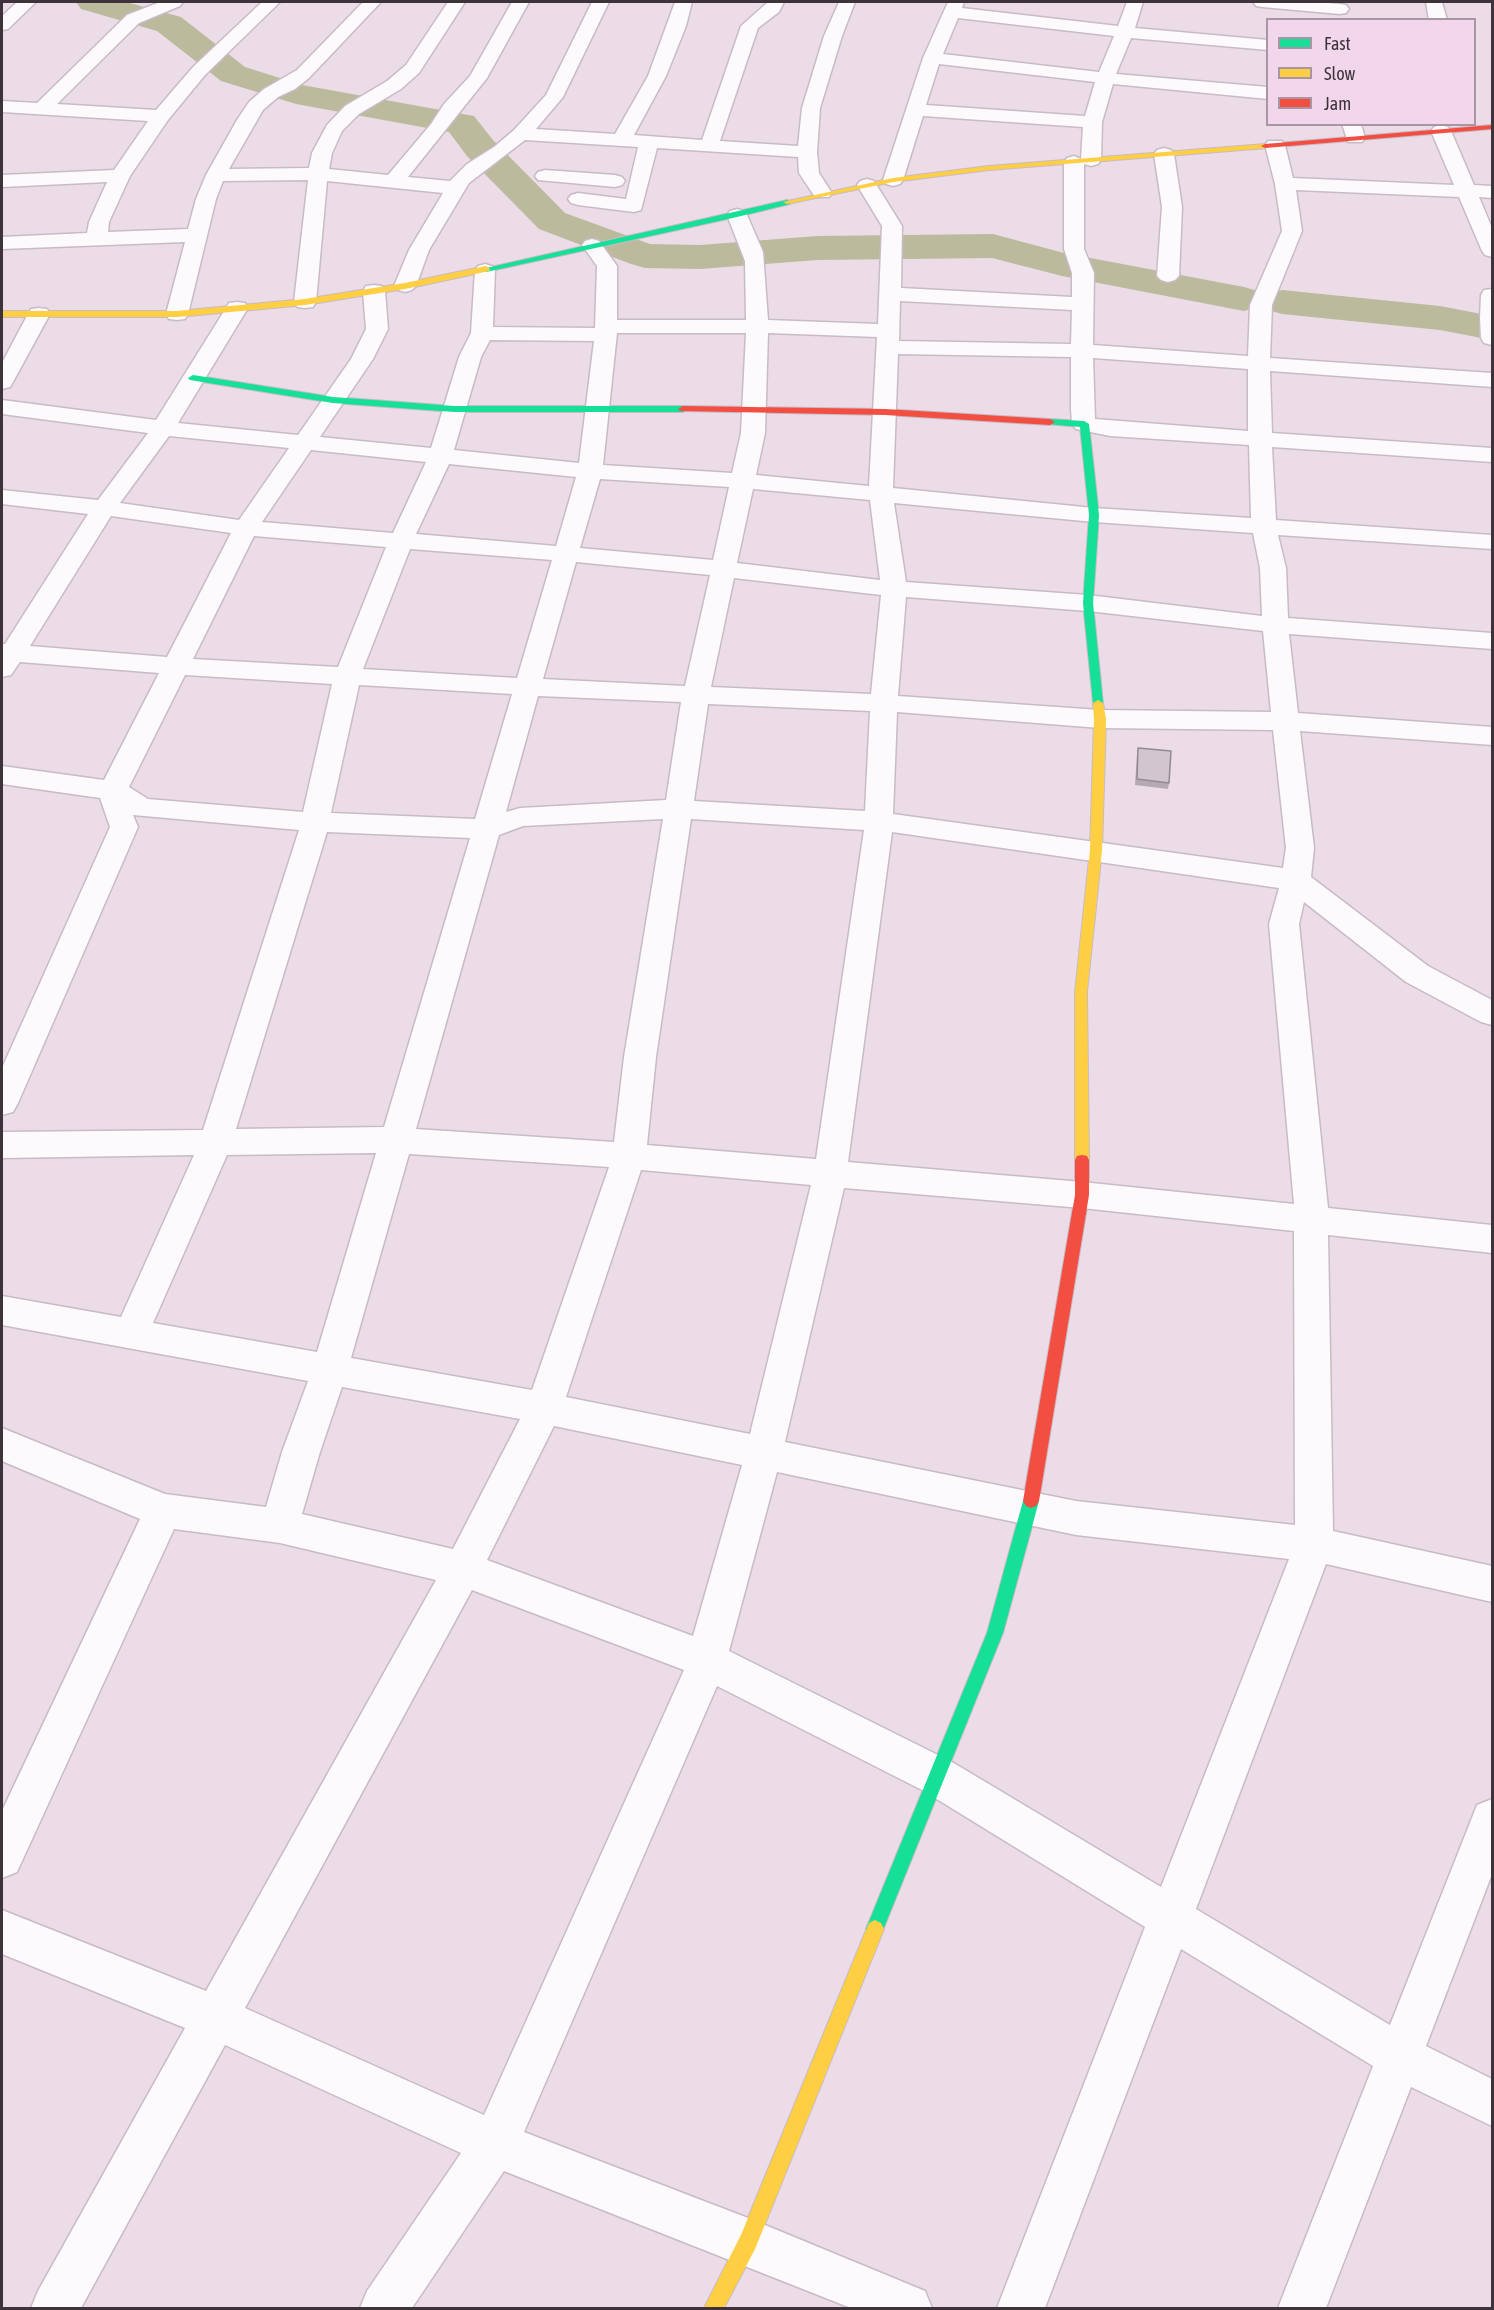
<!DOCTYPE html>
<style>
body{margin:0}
#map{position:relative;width:1494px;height:2310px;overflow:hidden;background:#ecdce8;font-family:"Asap Condensed",sans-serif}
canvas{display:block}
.frame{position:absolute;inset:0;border:3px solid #3e333b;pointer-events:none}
.legend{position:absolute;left:1266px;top:18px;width:210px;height:108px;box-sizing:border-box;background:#f2d6eb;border:2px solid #aa95a5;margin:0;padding:8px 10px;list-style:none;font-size:18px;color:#3e333b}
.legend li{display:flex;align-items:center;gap:12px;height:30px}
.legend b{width:30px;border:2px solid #aa95a5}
</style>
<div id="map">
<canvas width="1494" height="2310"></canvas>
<div class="frame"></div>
<ul class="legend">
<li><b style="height:8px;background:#16e098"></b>Fast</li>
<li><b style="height:8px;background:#ffcf43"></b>Slow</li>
<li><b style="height:8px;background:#f24e42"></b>Jam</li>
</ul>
</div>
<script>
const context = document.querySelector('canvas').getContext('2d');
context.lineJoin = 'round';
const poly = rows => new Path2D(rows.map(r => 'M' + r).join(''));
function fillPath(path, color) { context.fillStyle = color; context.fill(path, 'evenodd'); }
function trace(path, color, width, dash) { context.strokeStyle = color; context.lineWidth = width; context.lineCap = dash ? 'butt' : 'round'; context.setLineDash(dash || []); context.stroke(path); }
fillPath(poly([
 [76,2,126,2,181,17,245,67,302,85,474,116,493,140,565,213,650,244,700,245,817,236,993,234,1064,253,1244,287,1258,291,1264,299,1258,307,1244,311,1062,276,992,258,817,260,700,269,645,268,631,264,539,229,467,156,449,132,296,104,221,81,157,31,81,9,76,2],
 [1282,290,1440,306,1492,316,1492,340,1440,330,1282,314,1268,310,1262,302,1268,294,1282,290]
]), '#bbba9d');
const street = poly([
 [17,2,36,2,8,29,2,30,2,16,17,2],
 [160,2,183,2,180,6,139,23,57,104,156,110,193,67,262,2,280,2,205,75,168,120,130,176,109,222,108,232,188,229,196,199,206,175,237,120,249,102,264,89,297,70,363,2,381,2,309,78,295,89,278,97,263,110,229,169,309,168,312,153,327,125,345,106,387,81,406,65,448,2,465,2,419,73,401,89,359,114,342,131,332,153,329,169,388,175,431,124,444,104,470,76,512,2,529,2,487,78,408,177,450,181,467,164,494,147,514,130,546,95,592,2,609,2,563,97,536,129,615,134,648,76,675,2,692,2,686,26,666,76,634,135,702,140,741,26,768,2,784,2,779,12,758,28,720,141,798,146,802,108,824,36,839,2,855,2,842,36,820,108,817,152,819,173,832,193,829,197,815,197,799,173,798,157,657,148,641,210,634,212,578,205,571,203,568,199,571,195,578,193,626,199,638,147,525,140,469,183,429,250,416,286,412,290,405,292,398,290,394,286,409,250,443,193,327,181,316,302,313,307,305,308,297,307,294,302,308,180,223,181,216,199,188,314,185,319,177,320,169,319,166,314,185,242,2,249,2,237,87,233,89,222,107,182,2,187,2,175,114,170,148,121,2,112,2,101,37,103,127,15,160,2],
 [948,2,964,2,962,8,1118,26,1127,2,1143,2,1135,28,1268,40,1268,50,1131,38,1116,74,1268,87,1268,99,1113,84,1102,122,1101,160,1098,164,1091,166,1084,164,1084,249,1094,273,1093,345,1248,356,1250,305,1282,231,1275,184,1265,145,1268,141,1282,141,1285,145,1293,178,1454,185,1431,131,1434,127,1441,125,1448,127,1451,131,1474,185,1492,186,1492,198,1479,197,1492,228,1492,257,1485,255,1482,251,1459,197,1296,190,1302,231,1272,305,1270,358,1492,373,1492,387,1270,371,1272,433,1492,448,1492,462,1272,447,1276,520,1492,535,1492,549,1278,535,1286,568,1288,618,1492,633,1492,649,1289,634,1298,713,1492,727,1492,745,1300,731,1314,848,1311,877,1428,966,1492,1000,1492,1025,1481,1022,1406,982,1304,902,1299,924,1328,1208,1492,1225,1492,1253,1328,1235,1333,1531,1492,1566,1492,1602,1326,1564,1196,1909,1390,2025,1477,1805,1492,1799,1492,1874,1426,2046,1492,2079,1492,2126,1411,2087,1326,2308,1278,2308,1373,2066,1181,1949,1045,2308,997,2308,1145,1927,922,1790,717,1686,524,2132,748,2218,925,2291,932,2308,851,2308,504,2171,412,2308,360,2308,367,2291,461,2153,225,2045,81,2308,31,2308,38,2291,185,2028,2,1954,2,1910,206,1991,436,1580,280,1543,174,1529,17,1872,2,1878,2,1811,140,1519,2,1461,2,1428,165,1494,266,1507,282,1452,308,1381,2,1325,2,1296,121,1317,194,1155,2,1158,2,1132,203,1130,299,830,133,815,138,827,18,1103,13,1112,2,1115,2,1068,110,827,100,798,2,784,2,766,104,780,159,673,20,662,11,675,2,677,2,644,5,644,88,514,2,504,2,490,98,500,148,433,2,414,2,400,156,420,226,308,229,303,237,302,245,303,248,308,178,423,298,435,351,359,366,329,363,291,366,286,374,285,382,286,385,291,388,329,373,359,320,437,431,448,459,357,471,333,475,270,478,266,485,264,492,266,495,270,493,327,595,328,597,266,582,245,585,241,592,239,599,241,617,266,617,320,746,320,745,261,727,215,730,211,737,209,744,211,747,215,763,252,768,320,878,324,882,226,857,185,860,181,867,179,874,181,902,226,901,288,1072,297,1072,273,1064,249,1064,162,1067,158,1074,156,1081,159,1083,127,923,116,903,180,900,184,893,186,886,184,883,180,923,58,948,2],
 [958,18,1114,36,1099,72,943,54,958,18],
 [939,64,1095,82,1085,116,926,105,939,64],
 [900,301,1072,310,1071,344,899,341,900,301],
 [617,333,746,333,741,433,732,473,603,465,617,333],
 [768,333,877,337,869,486,756,475,765,433,768,333],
 [490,340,594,341,579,463,454,450,481,357,490,340],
 [898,354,1071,357,1071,409,1072,424,1076,429,1110,436,1249,445,1251,518,1094,508,893,488,898,354],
 [1093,358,1248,369,1248,431,1095,419,1093,358],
 [169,436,289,448,239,520,120,503,169,436],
 [311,450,426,462,393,533,262,522,311,450],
 [449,464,576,477,556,546,416,534,449,464],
 [600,479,729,487,713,560,580,548,600,479],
 [753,489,870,500,880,580,737,563,753,489],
 [894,503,1094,522,1253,533,1260,568,1262,616,1088,595,906,582,894,503],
 [111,516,231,533,167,657,30,646,111,516],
 [254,536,386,547,338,667,193,659,254,536],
 [410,549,552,560,517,678,363,669,410,549],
 [576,562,710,575,685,686,543,679,576,562],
 [734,578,881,595,871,694,711,687,734,578],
 [906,597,1088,611,1263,631,1271,712,1100,710,898,696,906,597],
 [185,675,332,684,303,812,148,799,129,787,185,675],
 [359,685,512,694,475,819,331,813,359,685],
 [538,696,681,702,666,800,520,808,506,812,538,696],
 [708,704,870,711,865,811,694,801,708,704],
 [897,712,1100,728,1273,730,1286,848,1283,868,893,814,897,712],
 [663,819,624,1057,614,1142,416,1129,499,835,523,826,663,819],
 [691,819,864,830,816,1159,647,1145,656,1057,691,819],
 [327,832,470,838,384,1127,236,1129,327,832],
 [892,832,1279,888,1269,924,1294,1204,1082,1182,848,1162,892,832],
 [376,1153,317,1352,153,1323,227,1155,376,1153],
 [409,1154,609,1167,532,1390,351,1358,409,1154],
 [641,1170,811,1185,750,1434,566,1397,641,1170],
 [844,1188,1082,1208,1294,1231,1295,1525,1076,1501,785,1442,844,1188],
 [342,1387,520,1419,453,1549,302,1514,320,1452,342,1387],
 [554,1426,742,1465,693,1636,487,1560,554,1426],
 [777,1472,1076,1535,1289,1559,1161,1887,952,1762,729,1651,777,1472],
 [472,1590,684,1670,484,2115,245,2008,472,1590],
 [1253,2,1315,2,1340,4,1346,5,1349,9,1346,13,1340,14,1262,7,1256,6,1253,2],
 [1426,2,1442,2,1447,20,1429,20,1426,2],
 [1342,124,1361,124,1365,138,1362,142,1348,142,1342,124],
 [1164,148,1171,150,1174,154,1182,207,1179,276,1175,280,1168,282,1161,280,1157,276,1162,207,1154,154,1157,150,1164,148],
 [545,170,615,175,622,177,625,181,622,185,615,187,538,180,535,176,538,172,545,170],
 [1492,289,1492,345,1484,343,1481,338,1480,318,1481,295,1484,290,1492,289],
 [39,308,47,309,50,314,13,382,10,387,2,389,2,363,28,314,31,309,39,308]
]);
const fast = poly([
 [787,200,791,202,790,204,737,217,486,272,482,269,787,200],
 [193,375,333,397,454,406,683,406,688,409,683,412,454,412,333,403,190,380,188,378,193,375],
 [1050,419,1084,421,1089,424,1099,515,1093,603,1103,703,1098,706,1093,703,1083,603,1089,515,1080,427,1047,424,1047,420,1050,419],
 [1031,1494,1036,1496,1039,1501,1003,1633,881,1935,875,1938,869,1935,866,1929,987,1633,1023,1501,1026,1496,1031,1494]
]);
const slow = poly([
 [1265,144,1269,146,1268,148,989,170,893,182,787,204,783,202,893,178,989,166,1265,144],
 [486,266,490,269,489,271,405,289,305,305,177,317,2,317,2,311,177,311,305,299,405,283,486,266],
 [1098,700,1103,703,1106,719,1102,850,1087,992,1089,1160,1087,1164,1082,1165,1077,1164,1075,1160,1075,992,1090,850,1094,719,1093,703,1098,700],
 [875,1920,881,1923,884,1929,755,2249,724,2308,704,2308,741,2235,869,1923,875,1920]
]);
const jam = poly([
 [1492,125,1492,129,1265,148,1261,146,1265,144,1492,125],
 [683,406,885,409,1050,419,1055,422,1050,425,885,415,680,411,678,409,683,406],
 [1082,1155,1087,1156,1089,1160,1089,1195,1039,1501,1036,1506,1031,1508,1026,1506,1023,1501,1075,1195,1075,1160,1077,1156,1082,1155]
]);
trace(street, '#c8bbc5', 3);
trace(fast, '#c8bbc5', 2);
trace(slow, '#c8bbc5', 2);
trace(jam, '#c8bbc5', 2);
fillPath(street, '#fcfafc');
fillPath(fast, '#16e098');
fillPath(slow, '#ffcf43');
fillPath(jam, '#f24e42');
fillPath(poly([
 [1138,748,1169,783,1168,789,1135,785,1137,754]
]), '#b5a9b2');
const building = poly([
 [1138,748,1171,751,1169,783,1137,779,1138,748]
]);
fillPath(building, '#d2c5cf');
trace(building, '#938a91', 1.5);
</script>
